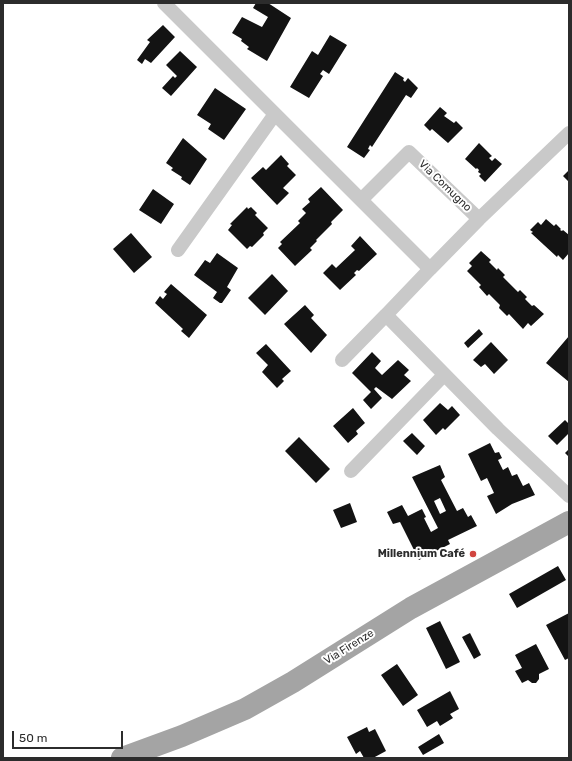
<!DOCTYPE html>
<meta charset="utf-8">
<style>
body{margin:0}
#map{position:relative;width:572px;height:761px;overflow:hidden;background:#fff;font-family:Rubik,sans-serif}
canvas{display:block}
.frame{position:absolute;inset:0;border:4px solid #2c2c2c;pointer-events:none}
.scale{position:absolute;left:12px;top:731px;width:111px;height:18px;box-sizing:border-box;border:2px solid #2c2c2c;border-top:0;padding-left:5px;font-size:12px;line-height:14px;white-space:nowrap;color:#2c2c2c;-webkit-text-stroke:3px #fff;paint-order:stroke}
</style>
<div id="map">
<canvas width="572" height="761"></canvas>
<div class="frame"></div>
<div class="scale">50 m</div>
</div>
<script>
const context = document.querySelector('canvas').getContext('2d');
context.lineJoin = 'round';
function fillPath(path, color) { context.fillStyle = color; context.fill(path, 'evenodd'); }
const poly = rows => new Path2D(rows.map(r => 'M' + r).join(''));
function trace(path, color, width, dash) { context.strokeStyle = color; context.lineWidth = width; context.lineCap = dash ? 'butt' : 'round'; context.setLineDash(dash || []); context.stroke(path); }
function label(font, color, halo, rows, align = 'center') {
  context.font = font + ' Rubik,sans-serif'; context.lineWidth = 4; context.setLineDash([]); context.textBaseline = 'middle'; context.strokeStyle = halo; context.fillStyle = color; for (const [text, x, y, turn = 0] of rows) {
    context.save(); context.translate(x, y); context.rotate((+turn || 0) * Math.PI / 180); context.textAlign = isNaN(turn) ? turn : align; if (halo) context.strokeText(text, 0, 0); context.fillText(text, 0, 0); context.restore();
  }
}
fillPath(poly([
 [256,3,268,3,291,18,267,61,247,49,249,47,241,41,242,39,232,33,242,17,262,27,268,17,253,8],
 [163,25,175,37,151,63,145,59,142,64,137,60,150,42,147,40],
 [330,35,347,45,329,74,323,70,320,74,323,76,309,98,290,87,312,51,318,55],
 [180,51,197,67,171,96,162,88,173,76,175,78,177,76,166,65],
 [395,72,404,78,403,80,405,82,408,78,418,88,411,98,406,95,372,147,370,145,368,149,370,150,364,158,347,147],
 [215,88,246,109,224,140,208,129,211,124,197,115],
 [440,107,447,113,444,116,454,123,456,121,463,128,448,143,432,129,430,131,424,125],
 [183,138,207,159,190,185,181,179,182,177,171,170,173,168,166,163],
 [479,143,492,156,489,158,492,161,495,158,502,164,485,182,479,176,481,174,478,172,479,170,477,168,476,169,465,159],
 [281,155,289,164,287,166,296,175,283,188,289,193,277,205,251,178,263,167,266,170],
 [569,170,569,182,563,176],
 [321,187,343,210,331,222,332,224,316,240,317,241,310,248,312,250,295,266,278,248,282,244,280,242,300,223,298,221,306,213,302,209,310,202,308,199],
 [153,189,174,204,161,224,139,210],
 [247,207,248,209,251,207,257,213,255,215,268,228,263,233,264,235,252,247,250,246,247,249,228,230,232,225,230,224],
 [546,219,554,226,556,224,561,229,560,230,562,231,563,230,569,235,569,253,563,260,558,255,557,257,531,233,533,232,530,230,538,222,541,225],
 [131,233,152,257,134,273,113,249],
 [360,236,377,254,359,271,357,270,354,273,356,275,340,290,323,273,332,264,336,268,355,250,351,246],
 [481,251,491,260,489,262,497,270,498,268,505,275,503,277,518,292,520,290,527,297,525,299,532,306,534,305,544,314,531,326,528,323,523,329,509,314,507,316,499,308,500,305,489,294,487,296,479,287,481,285,467,271,472,266,469,263],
 [217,253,238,268,227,287,231,290,222,303,220,303,213,298,217,292,194,275,205,260,210,263],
 [272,274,288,291,265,315,248,298],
 [171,284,207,315,189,338,181,331,183,329,155,303,160,296,163,299,167,294,164,292],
 [305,305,314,315,311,318,327,335,311,353,284,324],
 [479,329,483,334,468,348,464,343],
 [569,336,569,382,546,363],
 [491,342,508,360,494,374,485,364,481,367,473,360],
 [266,344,291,371,282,379,284,381,277,388,262,372,268,365,256,353],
 [372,352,381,361,375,368,382,375,398,360,409,370,404,375,411,381,392,399,376,387,374,389,382,398,371,409,363,400,371,392,352,373],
 [440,403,448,410,452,406,460,415,445,430,443,428,436,435,423,420],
 [353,408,365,423,356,431,358,434,348,443,333,426],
 [565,420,569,424,569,433,557,445,548,436],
 [412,433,425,446,417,455,403,441],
 [299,437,330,469,316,483,285,451],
 [490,443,495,453,499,452,502,458,498,460,503,470,508,467,512,476,517,474,523,486,529,483,535,495,512,504,496,514,487,496,494,493,487,478,481,481,468,454],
 [569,449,569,457,565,453],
 [440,465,445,477,441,480,457,511,463,508,468,517,471,515,477,526,448,540,450,544,419,560,400,522,393,524,387,512,402,505,408,516,422,509,426,517,424,518,431,532,438,528,412,477],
 [440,498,446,511,440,514,434,501],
 [350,503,357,522,341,528,333,510],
 [558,566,566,580,517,608,509,594],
 [569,613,569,658,565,660,546,625],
 [440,621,460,662,446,669,426,628],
 [470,633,481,655,474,659,462,637],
 [536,644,549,669,539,674,539,679,536,683,532,683,528,680,522,683,515,671,522,668,515,655],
 [397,664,418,695,403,706,381,675],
 [450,691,459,709,450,714,453,718,440,726,437,721,427,727,417,710],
 [367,727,369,732,375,729,386,751,373,758,364,758,360,751,356,754,347,737],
 [439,734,444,743,423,755,418,747]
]), '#131313');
trace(poly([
 [164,3,430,269,386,315],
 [361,200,409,152,479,219,430,269],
 [479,219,569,133],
 [178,250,275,114],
 [342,360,386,315,498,429,569,496],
 [351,471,444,375]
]), '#c9c9c9', 14);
trace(poly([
 [122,758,182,736,245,709,293,682,411,608,569,522]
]), '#a4a4a4', 22);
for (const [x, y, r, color] of [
 [473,554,4,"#d1453f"]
]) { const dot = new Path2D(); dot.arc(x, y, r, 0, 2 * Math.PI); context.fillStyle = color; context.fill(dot); trace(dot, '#fff', 1.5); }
label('11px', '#2c2c2c', '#fff', [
 ["Via Comugno",445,186,44],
 ["Via Firenze",349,647,-32]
]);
label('bold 11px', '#2c2c2c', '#fff', [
 ["Millennium Café",465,554]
], 'right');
</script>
